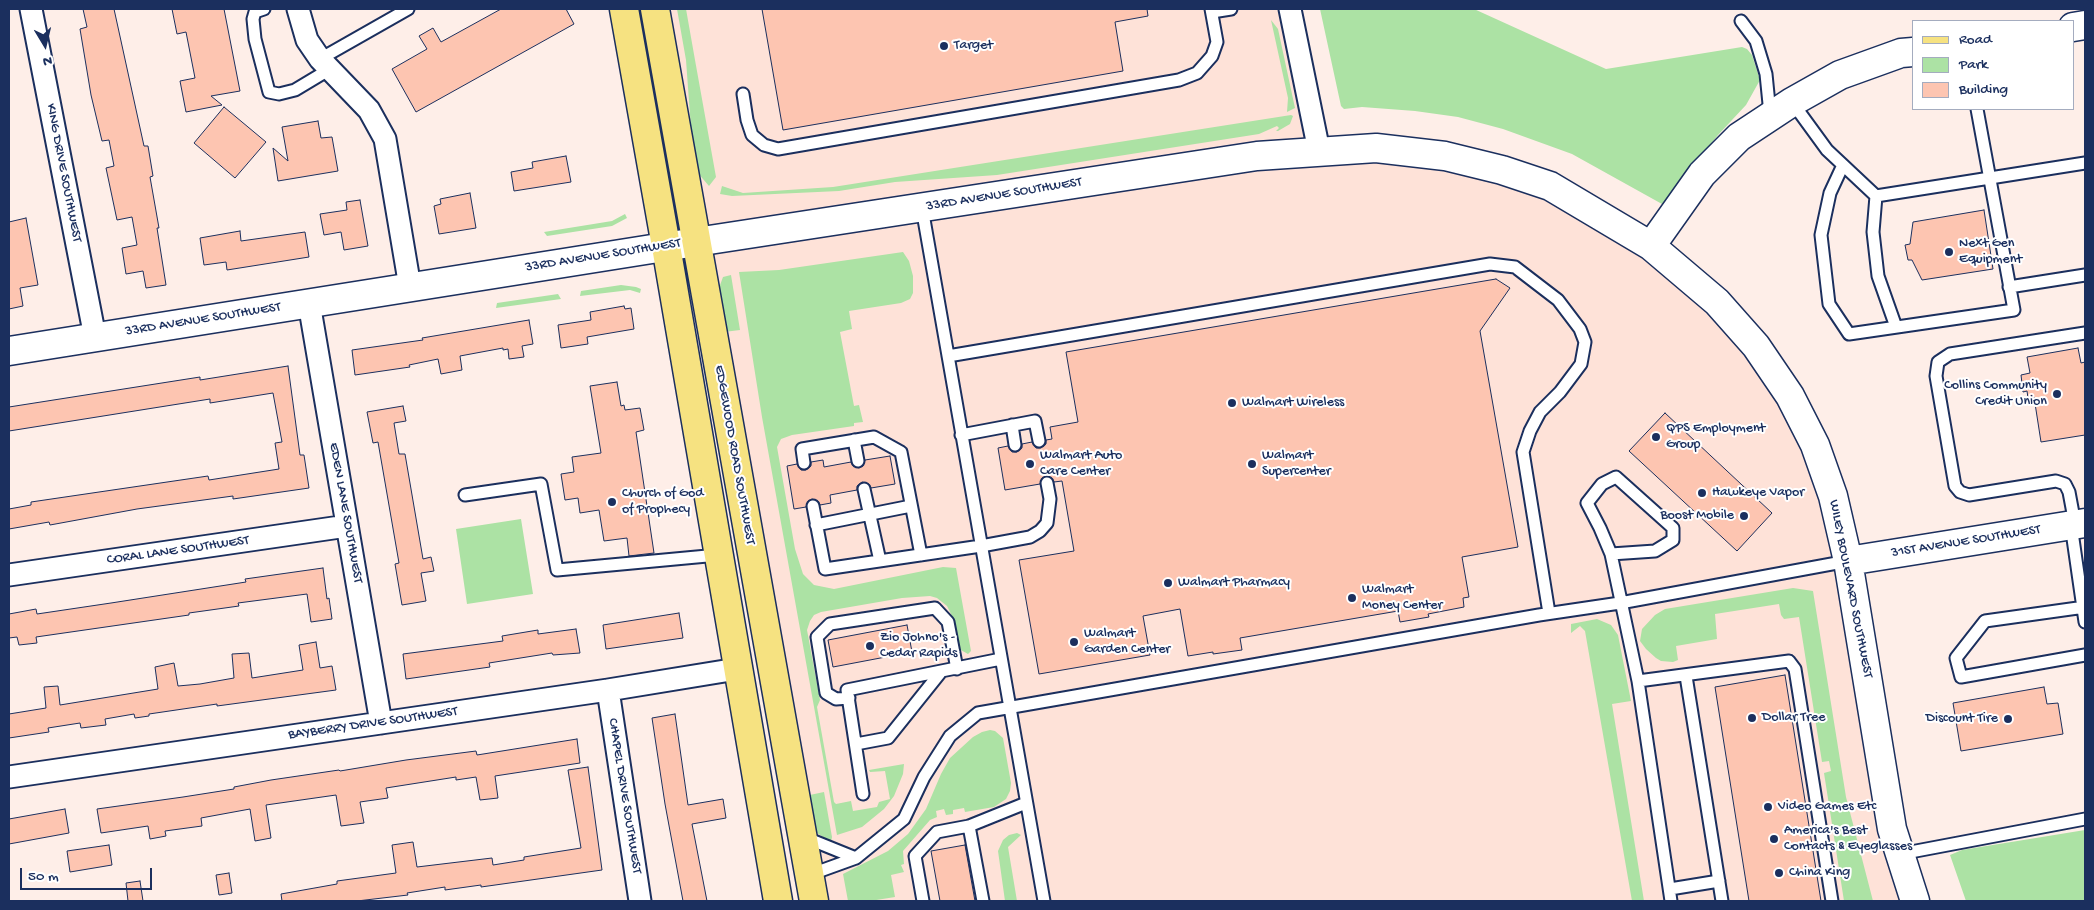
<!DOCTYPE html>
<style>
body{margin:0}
#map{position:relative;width:2094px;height:910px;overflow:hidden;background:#feeee8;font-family:"Gochi Hand",sans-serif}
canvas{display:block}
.frame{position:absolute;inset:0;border:10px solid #1b2f5e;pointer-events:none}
.legend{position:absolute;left:1912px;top:20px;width:162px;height:90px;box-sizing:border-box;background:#fff;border:1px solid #a4acbf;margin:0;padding:6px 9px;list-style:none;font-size:15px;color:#1b2f5e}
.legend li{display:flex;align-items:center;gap:10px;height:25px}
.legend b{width:25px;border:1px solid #a4acbf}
.north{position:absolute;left:20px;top:20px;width:50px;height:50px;-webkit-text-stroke:4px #fff;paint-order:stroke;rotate:171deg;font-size:14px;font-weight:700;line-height:20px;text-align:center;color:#1b2f5e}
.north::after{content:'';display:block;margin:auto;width:18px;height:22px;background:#1b2f5e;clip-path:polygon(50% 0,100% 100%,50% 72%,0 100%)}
.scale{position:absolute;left:20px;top:868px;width:132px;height:22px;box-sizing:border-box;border:2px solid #1b2f5e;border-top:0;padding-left:6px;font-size:15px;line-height:18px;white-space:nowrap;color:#1b2f5e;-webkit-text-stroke:4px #fff;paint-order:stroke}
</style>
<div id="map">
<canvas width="2094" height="910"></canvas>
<div class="frame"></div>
<ul class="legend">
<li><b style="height:6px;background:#f6e281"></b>Road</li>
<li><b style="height:14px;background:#ace2a4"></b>Park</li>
<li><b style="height:14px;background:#fdc5b1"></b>Building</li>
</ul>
<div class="north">N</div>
<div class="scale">50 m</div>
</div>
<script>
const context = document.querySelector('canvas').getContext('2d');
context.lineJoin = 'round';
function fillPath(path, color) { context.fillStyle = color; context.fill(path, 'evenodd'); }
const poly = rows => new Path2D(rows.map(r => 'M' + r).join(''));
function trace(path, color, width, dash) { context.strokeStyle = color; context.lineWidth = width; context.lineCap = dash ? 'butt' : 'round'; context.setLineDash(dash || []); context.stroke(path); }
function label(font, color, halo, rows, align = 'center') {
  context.font = font + ' "Gochi Hand",sans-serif'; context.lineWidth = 4; context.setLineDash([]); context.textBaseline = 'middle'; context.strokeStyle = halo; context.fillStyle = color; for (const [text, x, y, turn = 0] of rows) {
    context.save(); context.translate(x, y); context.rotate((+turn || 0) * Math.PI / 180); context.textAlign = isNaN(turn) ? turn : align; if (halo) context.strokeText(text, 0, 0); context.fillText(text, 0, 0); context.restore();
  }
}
fillPath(poly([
 [655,9,1290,9,1319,151,1502,171,1717,302,1815,445,1915,901,814,901]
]), '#fee2d8');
fillPath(poly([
 [677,9,686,9,695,60,716,177,709,186,697,172,693,156,686,60],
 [1320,9,1474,9,1606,69,1742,47,1747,49,1752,55,1760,80,1746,105,1718,135,1662,204,1572,154,1503,129,1458,117,1415,111,1362,107,1344,109,1341,106],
 [1271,20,1278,29,1295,108,1287,112,1288,98],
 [1291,115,1293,116,1290,124,1278,131,1276,131,1279,128,1277,126,1259,134,997,175,895,182,839,191,732,196,720,194,722,186,743,193,833,187],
 [625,214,627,218,612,226,547,236,544,232,612,221],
 [903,252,909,261,913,276,913,293,910,299,901,303,849,311,852,329,840,332,854,406,859,405,863,422,854,423,854,426,792,435,781,439,777,447,795,549,803,574,814,585,834,589,943,567,956,568,971,651,968,654,959,649,951,614,947,606,937,598,930,596,902,598,821,612,814,615,810,621,807,630,820,700,817,707,834,802,836,804,851,801,853,811,877,807,879,802,890,799,885,771,870,772,869,770,904,764,903,774,894,796,884,809,862,827,837,835,762,417,739,272,779,270],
 [731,275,740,330,724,332,718,294,719,288,723,277],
 [621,285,636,287,641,289,640,293,630,290,580,296,581,291],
 [558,294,561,299,496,308,497,303],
 [521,519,533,594,467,604,456,529],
 [1793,588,1813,591,1846,797,1873,901,1844,901,1824,773,1831,771,1829,761,1822,762,1799,617,1784,619,1781,615,1779,604,1715,614,1717,639,1676,646,1678,660,1673,662,1661,661,1656,658,1646,649,1640,641,1642,629,1655,615,1665,609],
 [1597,619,1611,625,1618,635,1631,701,1612,704,1644,901,1632,901,1585,631,1580,626,1571,633,1571,624],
 [990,730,995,731,1003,738,1011,783,1010,791,1006,799,994,807,965,812,964,808,953,810,953,814,946,815,944,809,936,811,937,817,930,820,903,851,904,864,901,865,904,872,891,875,895,897,870,901,848,901,843,874,888,851,908,834,926,809,941,774,950,758,973,737,982,732],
 [824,792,832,837,831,842,817,833,812,826,805,796],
 [2085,830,2085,901,1966,901,1950,855,1962,850],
 [1017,833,1021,835,1008,847,1017,901,1005,901,998,851,1003,840,1009,835]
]), '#ace2a4');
const building = poly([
 [83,9,114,9,144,146,148,146,153,176,150,177,159,228,157,228,166,285,146,288,143,271,126,274,122,248,137,245,132,217,117,220,106,168,114,166,109,140,102,141,91,95,80,29,87,27,83,9],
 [172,9,224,9,240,91,211,96,222,105,186,112,180,81,195,78,186,32,177,34,172,9],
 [501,9,566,9,574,24,416,112,392,69,427,49,419,36,433,28,441,42,501,9],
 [762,9,1147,9,1148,16,1115,22,1123,71,783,130,762,9],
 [224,107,266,142,235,178,194,143,224,107],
 [318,121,321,138,332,137,338,171,278,181,273,148,288,161,282,127,318,121],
 [566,156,571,182,514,191,511,172,533,168,532,162,566,156],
 [470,193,476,228,439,234,434,206,441,204,440,199,470,193],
 [360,200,368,246,344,250,341,232,324,235,320,214,347,210,346,202,360,200],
 [1984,210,1993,269,1922,280,1912,260,1908,260,1905,245,1910,244,1913,222,1984,210],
 [26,218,38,285,20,288,23,306,9,309,9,222,26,218],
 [240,231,241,241,305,232,309,257,227,270,226,262,204,265,200,238,240,231],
 [1496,279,1510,288,1480,331,1518,547,1462,557,1469,597,1463,598,1464,607,1428,614,1429,617,1400,622,1398,611,1240,638,1242,650,1213,654,1213,652,1188,656,1180,609,1143,616,1150,655,1039,674,1019,560,1074,551,1062,481,1054,482,1052,478,1046,476,1042,478,1040,484,1005,490,998,448,1008,446,1012,452,1017,452,1022,448,1022,444,1032,442,1036,448,1041,448,1046,444,1046,440,1052,439,1050,427,1078,422,1066,352,1496,279],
 [624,306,625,309,631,308,634,329,587,337,588,344,561,348,558,325,591,320,590,312,624,306],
 [529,320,533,344,522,346,524,357,509,359,508,349,503,350,503,348,460,356,462,370,441,374,438,359,409,365,410,367,355,375,352,350,423,340,422,338,529,320],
 [2078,348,2081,363,2085,362,2085,435,2041,442,2034,397,2028,398,2027,391,2023,392,2021,375,2030,373,2027,357,2078,348],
 [288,366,300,455,304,455,309,488,233,499,233,496,137,509,50,525,49,522,9,529,9,509,31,505,31,502,208,476,209,480,279,469,275,443,282,442,273,393,210,403,210,399,9,431,9,407,200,377,200,380,288,366],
 [617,382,621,406,624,405,625,410,640,408,644,430,636,432,654,553,629,556,627,538,604,541,599,510,580,513,578,498,565,500,561,474,574,472,572,457,601,453,590,386,617,382],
 [403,406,406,421,394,423,399,454,405,454,423,559,431,557,434,571,421,573,426,601,402,605,395,564,399,563,378,442,373,443,367,412,403,406],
 [1665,413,1772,513,1737,551,1629,451,1665,413],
 [890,456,895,484,871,488,869,484,862,482,857,486,857,490,830,495,831,503,820,505,818,501,812,499,808,501,806,507,794,509,787,466,797,464,801,470,806,470,811,466,811,462,823,460,824,467,851,462,853,466,859,468,863,466,865,460,890,456],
 [323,568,327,599,329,598,332,619,311,622,307,594,238,603,239,606,189,613,189,615,36,637,37,643,19,645,17,637,9,638,9,614,36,609,37,614,111,603,246,582,245,579,323,568],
 [679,613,683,638,606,649,603,625,679,613],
 [907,625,912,652,833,667,828,640,907,625],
 [576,629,580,653,553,655,552,653,489,663,490,667,406,679,403,654,503,641,502,636,538,630,538,634,576,629],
 [316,642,320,668,332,666,336,690,217,706,217,704,149,714,149,716,135,718,134,714,105,719,106,725,81,728,80,723,48,728,49,732,9,738,9,714,46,708,44,687,58,686,60,705,158,689,155,667,174,663,178,686,200,684,234,678,232,654,249,653,252,678,303,670,299,645,316,642],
 [1785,675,1821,901,1749,901,1715,687,1785,675],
 [2044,687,2047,704,2058,703,2063,734,1961,751,1953,703,2044,687],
 [675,714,688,805,723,799,726,818,692,824,707,901,683,901,665,804,652,718,675,714],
 [577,739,580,763,495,776,498,798,480,800,476,777,456,780,456,777,386,788,388,798,360,802,364,823,341,826,336,795,266,805,271,838,255,841,250,809,201,818,202,826,165,831,166,836,150,839,148,826,101,833,97,809,183,797,234,789,234,787,271,780,339,770,340,771,406,760,476,751,477,755,577,739],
 [588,767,602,870,481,887,481,885,445,890,445,887,407,893,408,895,357,901,282,901,281,894,337,884,337,881,396,873,392,845,413,842,417,867,492,858,493,865,524,860,524,857,581,848,568,770,588,767],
 [65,809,69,833,9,844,9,819,65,809],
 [109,845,112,865,70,872,67,851,109,845],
 [965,845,975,901,940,901,931,851,965,845],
 [229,873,232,893,219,895,216,875,229,873],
 [140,881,143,901,128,901,126,883,140,881]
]);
fillPath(building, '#fdc5b1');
trace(building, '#1b2f5e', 1);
const lane = poly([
 [264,9,255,12,253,19,255,39,269,92,279,94,295,90,330,69],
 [1212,12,1231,9],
 [1741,21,1756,41,1766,74,1770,114],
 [320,59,408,9],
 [743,94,747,120,752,135,764,145,778,149,1179,80,1197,73,1212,56,1217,42,1211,9],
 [1792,102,1827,150,1843,165,1830,193,1821,235,1829,304,1849,334,2014,310,1977,109],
 [1843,165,1876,196],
 [922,208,1044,901],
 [2009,287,2085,275],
 [1896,327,1878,276,1873,232,1876,196,2085,163],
 [948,356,1490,264,1515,267,1558,300,1580,329,1585,342,1581,364,1560,392,1540,412,1530,431,1523,452,1549,613],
 [1012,425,1015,445],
 [961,435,1035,421,1039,441],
 [854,440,858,461],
 [804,463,802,449,874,437,901,452,921,555],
 [864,489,880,561],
 [465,495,541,484,557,570,718,555],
 [813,506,825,569,981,546,1030,537,1040,531,1047,523,1050,499,1047,483],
 [2075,524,2069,492,2065,484,2056,481,1969,495,1960,492,1955,486,1936,376,1938,362,1950,354,2085,333],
 [816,525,911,506],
 [2071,525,2085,622],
 [1611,554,1600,528,1587,503,1602,484,1616,477,1673,528,1673,540,1655,551,1611,554,1638,681,1671,901],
 [2085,607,1985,621,1956,658,1961,677,2085,655],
 [1686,676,1722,901],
 [1638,681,1789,661,1795,669,1832,901],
 [849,698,836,699,826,693,817,637,830,624,935,608,948,622,957,669],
 [856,744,888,738,940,673],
 [863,794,847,690,1001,659],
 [804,837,856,858],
 [1900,854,2085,819],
 [809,875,856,858,904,819,924,777,950,736,978,713,1539,615,1620,603,1848,561],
 [1670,889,1719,881],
 [923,901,915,856,937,832,969,826],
 [983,901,969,826,1026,803]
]);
const street = poly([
 [31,9,95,337],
 [298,9,307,40,320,59,369,110,385,139,410,287],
 [1290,9,1319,151],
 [309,303,381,723],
 [9,575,347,526],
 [608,690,640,901],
 [9,777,608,690,737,669]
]);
const secondary = poly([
 [2073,27,2085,25],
 [1651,246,1702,174,1739,137,1792,102,1840,75,1901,53,1913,52],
 [9,351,696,242,1257,156,1376,148,1445,156,1502,170,1550,186,1651,246,1717,302,1756,346,1790,396,1815,445,1833,496,1848,561,1892,829,1915,901],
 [1848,561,2085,523]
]);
const primary = poly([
 [624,9,666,246,778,901],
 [655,9,814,901]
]);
trace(lane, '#1b2f5e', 15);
trace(street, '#1b2f5e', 25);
trace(secondary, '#1b2f5e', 31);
trace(primary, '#1b2f5e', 31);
trace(lane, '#fff', 11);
trace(street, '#fff', 21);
trace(secondary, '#fff', 28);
trace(primary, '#f6e281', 28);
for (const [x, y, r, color] of [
 [944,46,5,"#1b2f5e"],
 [1949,252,5,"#1b2f5e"],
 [2057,394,5,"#1b2f5e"],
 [1232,403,5,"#1b2f5e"],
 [1656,437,5,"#1b2f5e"],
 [1030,464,5,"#1b2f5e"],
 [1252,464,5,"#1b2f5e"],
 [1702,493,5,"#1b2f5e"],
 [612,502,5,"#1b2f5e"],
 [1744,516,5,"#1b2f5e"],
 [1168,583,5,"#1b2f5e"],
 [1352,598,5,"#1b2f5e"],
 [1074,642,5,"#1b2f5e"],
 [870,646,5,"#1b2f5e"],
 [1752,718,5,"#1b2f5e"],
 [2008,719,5,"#1b2f5e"],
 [1768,807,5,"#1b2f5e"],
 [1774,839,5,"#1b2f5e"],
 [1779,873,5,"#1b2f5e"]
]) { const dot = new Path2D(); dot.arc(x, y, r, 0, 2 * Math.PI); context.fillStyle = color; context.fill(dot); trace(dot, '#fff', 2); }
label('14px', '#1b2f5e', '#fff', [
 ["Target",954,46],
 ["Next Gen",1959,244],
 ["Equipment",1959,260],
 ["Collins Community",2047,386,"right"],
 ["Credit Union",2047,402,"right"],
 ["Walmart Wireless",1242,403],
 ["QPS Employment",1666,429],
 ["Group",1666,445],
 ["Walmart Auto",1040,456],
 ["Care Center",1040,472],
 ["Walmart",1262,456],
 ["Supercenter",1262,472],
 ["Hawkeye Vapor",1712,493],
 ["Church of God",622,494],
 ["of Prophecy",622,510],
 ["Boost Mobile",1734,516,"right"],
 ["Walmart Pharmacy",1178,583],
 ["Walmart",1362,590],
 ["Money Center",1362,606],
 ["Walmart",1084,634],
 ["Garden Center",1084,650],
 ["Zio Johno's -",880,638],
 ["Cedar Rapids",880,654],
 ["Dollar Tree",1762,718],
 ["Discount Tire",1998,719,"right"],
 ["Video Games Etc",1778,807],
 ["America's Best",1784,831],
 ["Contacts & Eyeglasses",1784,847],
 ["China King",1789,873]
], 'left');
label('14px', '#1b2f5e', '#fff', [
 ["KING DRIVE SOUTHWEST",63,173,79],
 ["33RD AVENUE SOUTHWEST",1004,195,-9],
 ["33RD AVENUE SOUTHWEST",603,256,-9],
 ["33RD AVENUE SOUTHWEST",203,320,-9],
 ["EDGEWOOD ROAD SOUTHWEST",734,455,80],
 ["EDEN LANE SOUTHWEST",345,513,80],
 ["31ST AVENUE SOUTHWEST",1966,542,-9],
 ["CORAL LANE SOUTHWEST",178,551,-8],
 ["WILEY BOULEVARD SOUTHWEST",1850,589,79],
 ["BAYBERRY DRIVE SOUTHWEST",373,724,-8],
 ["CHAPEL DRIVE SOUTHWEST",624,796,81]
]);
</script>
